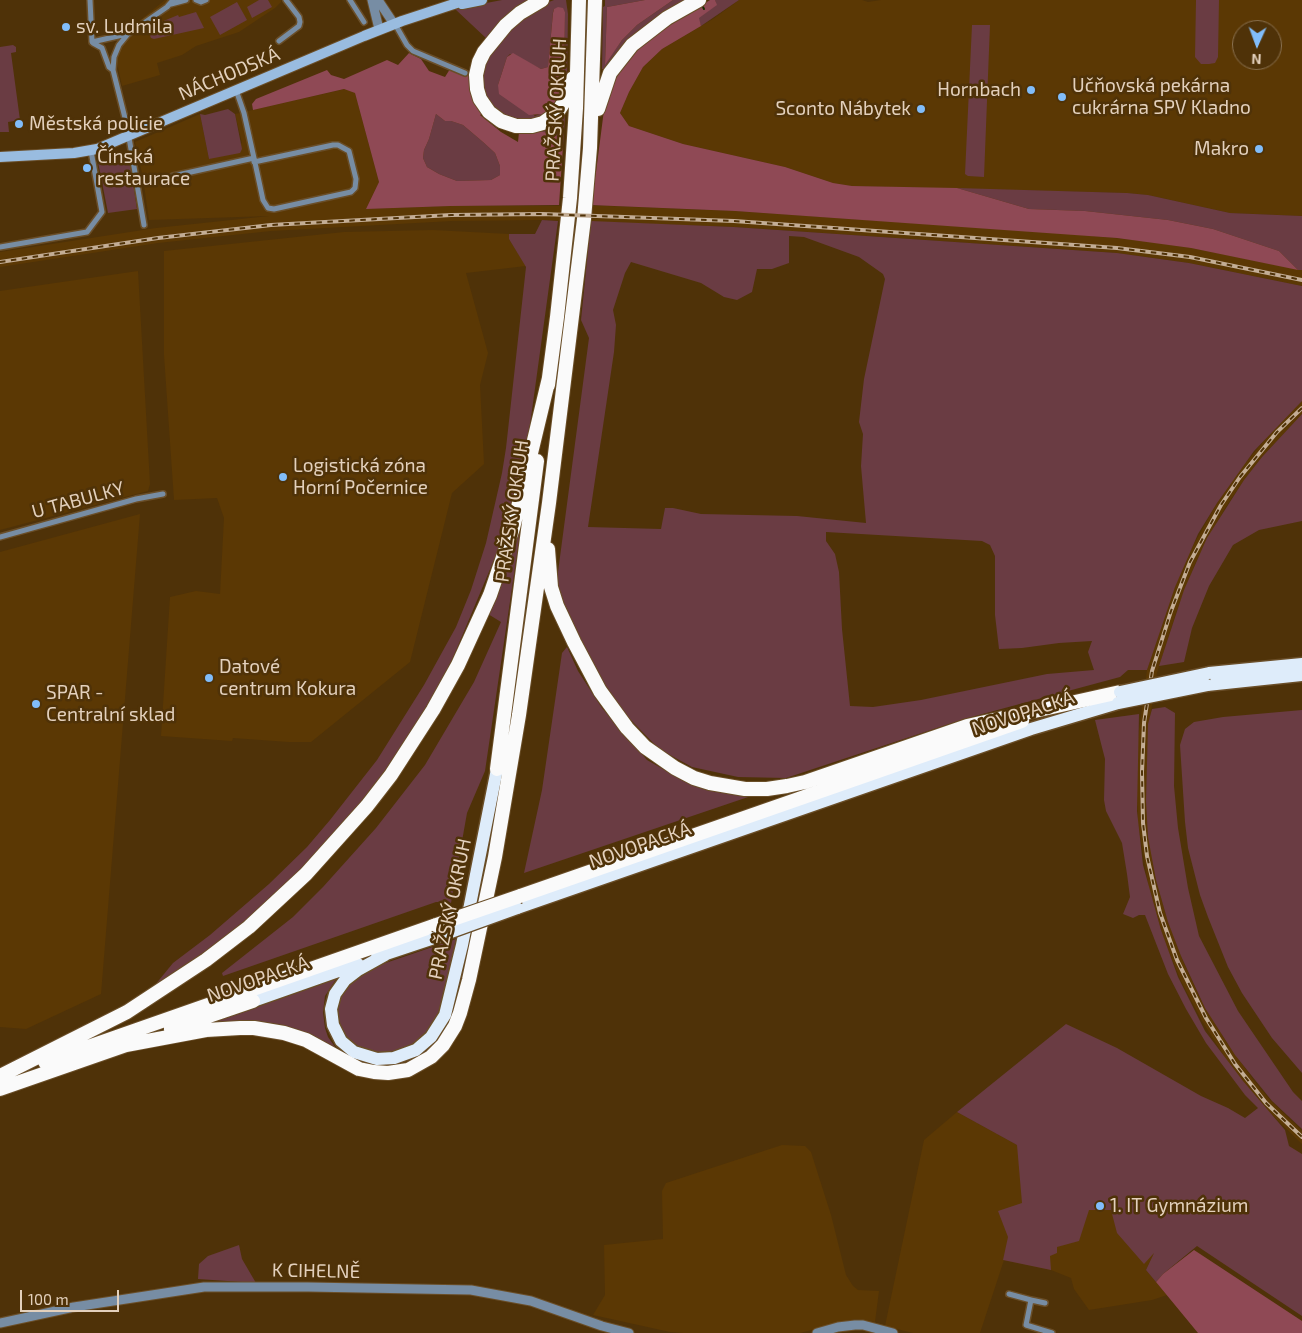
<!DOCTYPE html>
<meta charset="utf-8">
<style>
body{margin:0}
#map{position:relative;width:1302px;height:1333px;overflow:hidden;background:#4f3208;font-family:"Exo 2",sans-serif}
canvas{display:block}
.north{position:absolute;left:1232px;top:20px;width:50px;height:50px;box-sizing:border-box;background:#4f3208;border:1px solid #8a7150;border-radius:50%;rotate:182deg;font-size:14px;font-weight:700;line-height:20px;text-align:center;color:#e3d0bc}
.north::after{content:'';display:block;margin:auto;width:18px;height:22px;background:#81bdfa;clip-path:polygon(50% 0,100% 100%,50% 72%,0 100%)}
.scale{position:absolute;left:20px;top:1290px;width:99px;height:22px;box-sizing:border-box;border:2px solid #e3d0bc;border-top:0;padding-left:6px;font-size:15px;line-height:18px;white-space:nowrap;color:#e3d0bc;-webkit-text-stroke:4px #4f3208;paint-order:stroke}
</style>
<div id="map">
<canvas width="1302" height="1333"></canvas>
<div class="north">N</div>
<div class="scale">100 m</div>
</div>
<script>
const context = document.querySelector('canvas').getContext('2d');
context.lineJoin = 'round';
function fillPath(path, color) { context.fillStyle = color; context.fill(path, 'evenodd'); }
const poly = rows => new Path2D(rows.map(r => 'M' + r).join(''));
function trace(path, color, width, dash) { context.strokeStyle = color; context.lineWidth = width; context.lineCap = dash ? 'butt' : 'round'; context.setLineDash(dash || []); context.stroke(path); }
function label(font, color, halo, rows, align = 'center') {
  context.font = font + ' "Exo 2",sans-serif'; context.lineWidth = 5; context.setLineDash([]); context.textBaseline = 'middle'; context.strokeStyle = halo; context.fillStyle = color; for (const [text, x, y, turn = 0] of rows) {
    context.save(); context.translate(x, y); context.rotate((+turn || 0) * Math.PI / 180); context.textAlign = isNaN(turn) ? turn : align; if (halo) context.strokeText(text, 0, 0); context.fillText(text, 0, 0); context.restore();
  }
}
fillPath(poly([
 [165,0,281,0,281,2,275,8,239,32,196,46,182,55,157,63,160,75,122,86,117,63,119,49,124,42,133,33,133,26],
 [739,0,862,0,868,2,881,0,1302,0,1302,216,1230,213,1148,195,1127,193,852,186,833,183,785,167,683,144,629,126,620,113,629,92,643,67,662,49,713,19],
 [1242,30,1272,30,1272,60,1242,60],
 [345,89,355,93,379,182,366,209,451,206,608,206,735,211,1072,234,1144,241,1191,248,1302,270,1302,286,1189,263,1117,253,734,227,542,220,452,221,271,231,158,243,0,267,0,252,156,228,269,216,149,220,143,178,135,142,200,114,209,159,242,143,235,114],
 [433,230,509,234,509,239,526,266,466,273,488,353,480,385,484,464,452,493,410,662,311,742,289,742,233,738,232,741,161,736,170,597,196,591,220,594,224,518,217,498,174,500,164,355,164,251,344,232],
 [138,271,150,484,148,491,0,530,0,291],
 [1302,401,1302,414,1262,457,1244,480,1225,508,1195,564,1176,613,1157,673,1149,724,1147,772,1148,822,1158,887,1165,912,1182,959,1200,998,1225,1040,1254,1081,1270,1100,1302,1131,1302,1144,1263,1106,1231,1067,1202,1021,1181,981,1164,940,1149,889,1138,823,1137,797,1137,746,1147,670,1166,610,1185,560,1217,503,1236,474,1274,429],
 [140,514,101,994,26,1029,0,1027,0,552],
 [957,1112,1017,1145,1092,1137,1185,1212,1155,1251,1146,1270,1167,1295,1152,1300,1089,1310,1074,1289,1071,1278,1051,1270,1004,1260,980,1333,913,1333,885,1326,924,1140],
 [782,1145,805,1146,811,1152,831,1215,846,1275,853,1286,858,1290,879,1291,875,1322,855,1319,800,1333,683,1333,670,1332,593,1315,605,1295,604,1245,663,1239,662,1191,666,1183]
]), '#5b3804');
fillPath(poly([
 [259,0,268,0,272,7,252,18,247,7],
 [502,0,533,0,487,39,455,9],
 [554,0,566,0,568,14,567,80,554,110,532,122,511,120,496,112,485,96,481,72,490,53,519,21,544,4],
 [562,8,565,12,564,79,550,110,535,116,498,85,507,57,510,54,541,69,548,67,553,12,554,9],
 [605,0,645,0,607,7,605,64,622,40,637,25,673,0,685,0,605,69,602,69,603,7,605,6],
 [715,0,739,0,701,26,698,18,716,5],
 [1196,0,1219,0,1218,57,1215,63,1209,64,1201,64,1195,57],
 [237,2,247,20,220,35,210,17],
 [196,12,204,28,154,39,151,38,147,28,149,27,178,15,179,17],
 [972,25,990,25,984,177,968,176,965,174],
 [13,45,16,47,16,52,11,53,20,120,8,122,9,132,0,132,0,47],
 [228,109,235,114,242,149,240,153,209,159,200,114,205,115],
 [436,114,445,121,451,121,463,125,483,142,495,153,500,166,500,175,491,180,457,181,439,174,427,167,423,158,424,150,429,139],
 [562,115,565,116,563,146,562,142,551,133,535,131],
 [119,154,126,156,130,163,137,209,108,213,98,162],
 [957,188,1127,193,1148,195,1230,213,1302,216,1302,270,1298,270,1279,251,1213,229,1168,220,1085,211,1029,209],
 [542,220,558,221,529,432,509,524,452,660,425,711,375,785,323,847,253,917,202,957,155,985,173,963,210,935,269,884,307,847,330,820,377,760,424,685,456,627,471,590,486,543,502,473,506,448,526,267,509,239,509,234,535,234],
 [591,221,734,227,1117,253,1189,263,1302,286,1302,401,1254,451,1217,503,1198,534,1175,587,1147,670,1128,670,1120,677,964,719,786,778,738,777,692,767,659,749,629,718,603,684,571,623,556,587,589,338,581,320],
 [789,236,804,237,859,257,883,274,885,279,864,379,859,422,863,434,861,466,866,523,797,516,701,514,673,508,665,508,661,529,588,527,614,352,616,325,613,310,625,273,631,262,701,283,724,297,737,300,752,292,757,269,772,269,789,263],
 [826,532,982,541,990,545,995,556,995,615,999,649,1022,648,1059,643,1092,641,1088,652,1094,670,1047,674,921,700,873,707,850,706,842,629,839,572,835,554,826,541],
 [1302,414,1302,521,1259,530,1233,545,1209,586,1192,628,1184,662,1159,666,1184,590,1207,538,1244,480,1262,457],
 [522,520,485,771,467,813,451,903,436,902,223,976,222,973,293,917,323,887,376,828,425,765,474,682,501,622,488,614],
 [567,647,578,671,602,708,647,760,679,778,705,787,757,794,524,873,542,790,562,653],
 [1165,707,1175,713,1174,786,1178,828,1188,888,1199,936,1238,1011,1293,1092,1302,1101,1302,1129,1272,1101,1235,1055,1205,1008,1181,956,1168,922,1156,880,1148,837,1146,801,1148,724,1152,709],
 [1302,710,1302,1073,1272,1038,1242,993,1228,967,1208,917,1200,895,1188,848,1185,822,1180,745,1185,729,1194,722,1223,717],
 [1139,714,1137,811,1143,865,1161,930,1178,977,1205,1031,1243,1081,1285,1130,1289,1146,1302,1154,1302,1316,1197,1246,1163,1274,1156,1282,1146,1270,1154,1253,1144,1264,1117,1233,1111,1210,1089,1210,1079,1241,1057,1247,1057,1253,1050,1256,1051,1270,1003,1260,1008,1237,998,1211,1022,1203,1017,1145,957,1112,1066,1024,1117,1048,1201,1096,1228,1108,1245,1118,1258,1108,1245,1095,1206,1043,1186,1009,1168,974,1145,915,1139,915,1133,918,1123,914,1130,897,1127,874,1122,843,1106,811,1104,800,1105,759,1095,720],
 [456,939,440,1016,432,1032,404,1052,364,1054,339,1032,336,1007,341,991,368,969],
 [336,979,325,996,323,1012,325,1028,328,1037,338,1051,215,1024,214,1022],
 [239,1245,242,1259,256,1283,198,1279,199,1264,208,1256]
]), '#6a3c43');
fillPath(poly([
 [645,0,673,0,637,25,622,40,605,65,607,7],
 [710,0,715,0,717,5,699,18,701,26,662,49,643,67,629,92,620,113,629,126,683,144,785,167,833,183,852,186,957,188,1029,209,1085,211,1168,220,1213,229,1279,251,1298,270,1191,248,1117,238,735,211,590,205,596,172,604,110,612,85,619,73,638,49,653,36],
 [558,7,563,8,565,12,564,79,562,91,550,110,542,114,529,115,499,94,498,85,507,57,513,53,541,69,548,67,553,13,554,9],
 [409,53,421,59,429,71,445,77,450,69,471,75,483,113,480,115,501,132,518,142,519,132,535,131,551,133,559,138,563,146,559,205,451,206,366,209,379,182,355,93,344,89,253,110,252,104,256,99,327,70,331,75,344,79,387,60,398,65],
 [436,114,445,121,451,121,463,125,483,142,495,153,500,166,500,175,491,180,457,181,439,174,427,167,423,158,424,150,429,139],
 [1194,1250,1302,1321,1302,1333,1198,1333,1156,1282,1163,1274]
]), '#8f4955');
trace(poly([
 [703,7,704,9]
]), '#192c00', 2);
const minor = poly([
 [90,0,92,42,127,34],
 [196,0,201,2,206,0],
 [350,0,364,22],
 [171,4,186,0],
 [395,24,407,45,413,51,465,73],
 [279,41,299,26,300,22,299,17,286,0],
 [93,43,102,48,109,67,113,70],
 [254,158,263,200,268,208,274,209,351,192,355,188,356,179,349,151,338,145,333,145,254,162],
 [165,181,173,176,254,158,244,113,236,90],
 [144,225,127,126,113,70,114,57,119,45,128,34,167,7,173,0],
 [0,247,87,232,102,212,91,151],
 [0,537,136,499,163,494],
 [1009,1294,1031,1300,1026,1325,1052,1333],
 [1031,1300,1045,1303]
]);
const tertiary = poly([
 [372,0,379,29],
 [378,0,394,24],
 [0,1323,74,1307,204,1287,308,1287,471,1290,531,1301,602,1326,629,1333],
 [817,1333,838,1327,855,1325,863,1325,893,1333]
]);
const secondary = poly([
 [462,4,482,0],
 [0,157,74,153,97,149,364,36,402,21,466,0]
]);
const trunk = poly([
 [1209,673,1302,664],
 [1207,685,1302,675],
 [517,908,1031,729,1118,703],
 [385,955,358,970,345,980,335,994,331,1009,333,1025,341,1041,354,1052,377,1059,394,1058,416,1050,431,1037,445,1015,462,945,497,769],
 [377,957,434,938],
 [253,1001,358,964]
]);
const motorway = poly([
 [542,0,520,13,506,25,484,52,479,62,476,75,477,89,480,99,489,112,501,121,516,126,532,126,543,123,557,113,564,102,573,78],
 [598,109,610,73,632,45,667,18,699,0],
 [548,385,557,317,570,198,576,108,579,0],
 [548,549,551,587,557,606,574,642,600,691,627,728,645,747,675,768,694,778,710,783,745,789,767,789,787,786,805,782,967,726,1120,692],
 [497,769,537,461],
 [520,896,1022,721],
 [171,1029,253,1001],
 [126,1045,206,1030,240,1028,254,1028,284,1033,306,1040,359,1069,374,1072,388,1073,408,1070,431,1057,443,1045,455,1026,460,1013,469,980,495,857,519,715,549,503,584,219,590,148,595,0],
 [45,1062,436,925],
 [0,1076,127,1012,206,960,249,927,306,874,367,806,391,775,433,710,458,665,490,595,513,528,549,378],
 [0,1089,135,1042]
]);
trace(minor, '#6a4e28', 8);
trace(tertiary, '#6a4e28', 11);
trace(secondary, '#6a4e28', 12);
trace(trunk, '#6a4e28', 15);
trace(motorway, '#6a4e28', 16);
trace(minor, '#778da4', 5);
trace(tertiary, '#778da4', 9);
trace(secondary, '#99bce0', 10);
trace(trunk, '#deecfa', 12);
trace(motorway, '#fafafa', 14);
const rail = poly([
 [0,262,158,238,271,225,451,215,542,214,734,221,1117,248,1190,257,1302,280],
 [1302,408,1277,432,1240,477,1221,505,1190,562,1171,611,1152,671,1144,723,1142,772,1143,823,1147,856,1160,913,1177,960,1206,1018,1235,1064,1266,1103,1302,1137]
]);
trace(rail, '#c3ad95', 4);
trace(rail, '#4f3208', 2, [5.5]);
const trunkBridge = poly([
 [1120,692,1209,673],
 [1118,703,1207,685],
 [434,938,517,908]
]);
const motorwayBridge = poly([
 [436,925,520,896]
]);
trace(trunkBridge, '#6a4e28', 15, []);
trace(motorwayBridge, '#6a4e28', 16, []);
trace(trunkBridge, '#deecfa', 12);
trace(motorwayBridge, '#fafafa', 14);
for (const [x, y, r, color] of [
 [66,27,5,"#81bdfa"],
 [1031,90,5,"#81bdfa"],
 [1062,97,5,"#81bdfa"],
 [921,109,5,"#81bdfa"],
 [19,124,5,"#81bdfa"],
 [1259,149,5,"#81bdfa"],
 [87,168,5,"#81bdfa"],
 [283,477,5,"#81bdfa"],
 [209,678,5,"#81bdfa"],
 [36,704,5,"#81bdfa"],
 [1100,1206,5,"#81bdfa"]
]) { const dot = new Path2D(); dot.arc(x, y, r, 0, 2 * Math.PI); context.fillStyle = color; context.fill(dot); trace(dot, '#4f3208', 2); }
label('19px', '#e3d0bc', '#4f3208', [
 ["sv. Ludmila",76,27],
 ["Učňovská pekárna",1072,86],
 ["cukrárna SPV Kladno",1072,108],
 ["Hornbach",1021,90,"right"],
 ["Sconto Nábytek",911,109,"right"],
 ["Městská policie",29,124],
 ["Makro",1249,149,"right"],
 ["Čínská",97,157],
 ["restaurace",97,179],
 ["Logistická zóna",293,466],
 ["Horní Počernice",293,488],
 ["Datové",219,667],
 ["centrum Kokura",219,689],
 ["SPAR -",46,693],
 ["Centralní sklad",46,715],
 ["1. IT Gymnázium",1110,1206]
], 'left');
label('19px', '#e3d0bc', '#4f3208', [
 ["NÁCHODSKÁ",229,74,-23],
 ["PRAŽSKÝ OKRUH",556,110,-87],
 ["U TABULKY",78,500,-15],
 ["PRAŽSKÝ OKRUH",512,511,-82],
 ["NOVOPACKÁ",1023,713,-18],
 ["NOVOPACKÁ",640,845,-19],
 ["PRAŽSKÝ OKRUH",450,909,-78],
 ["NOVOPACKÁ",258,979,-19],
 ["K CIHELNĚ",316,1271,1]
]);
</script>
